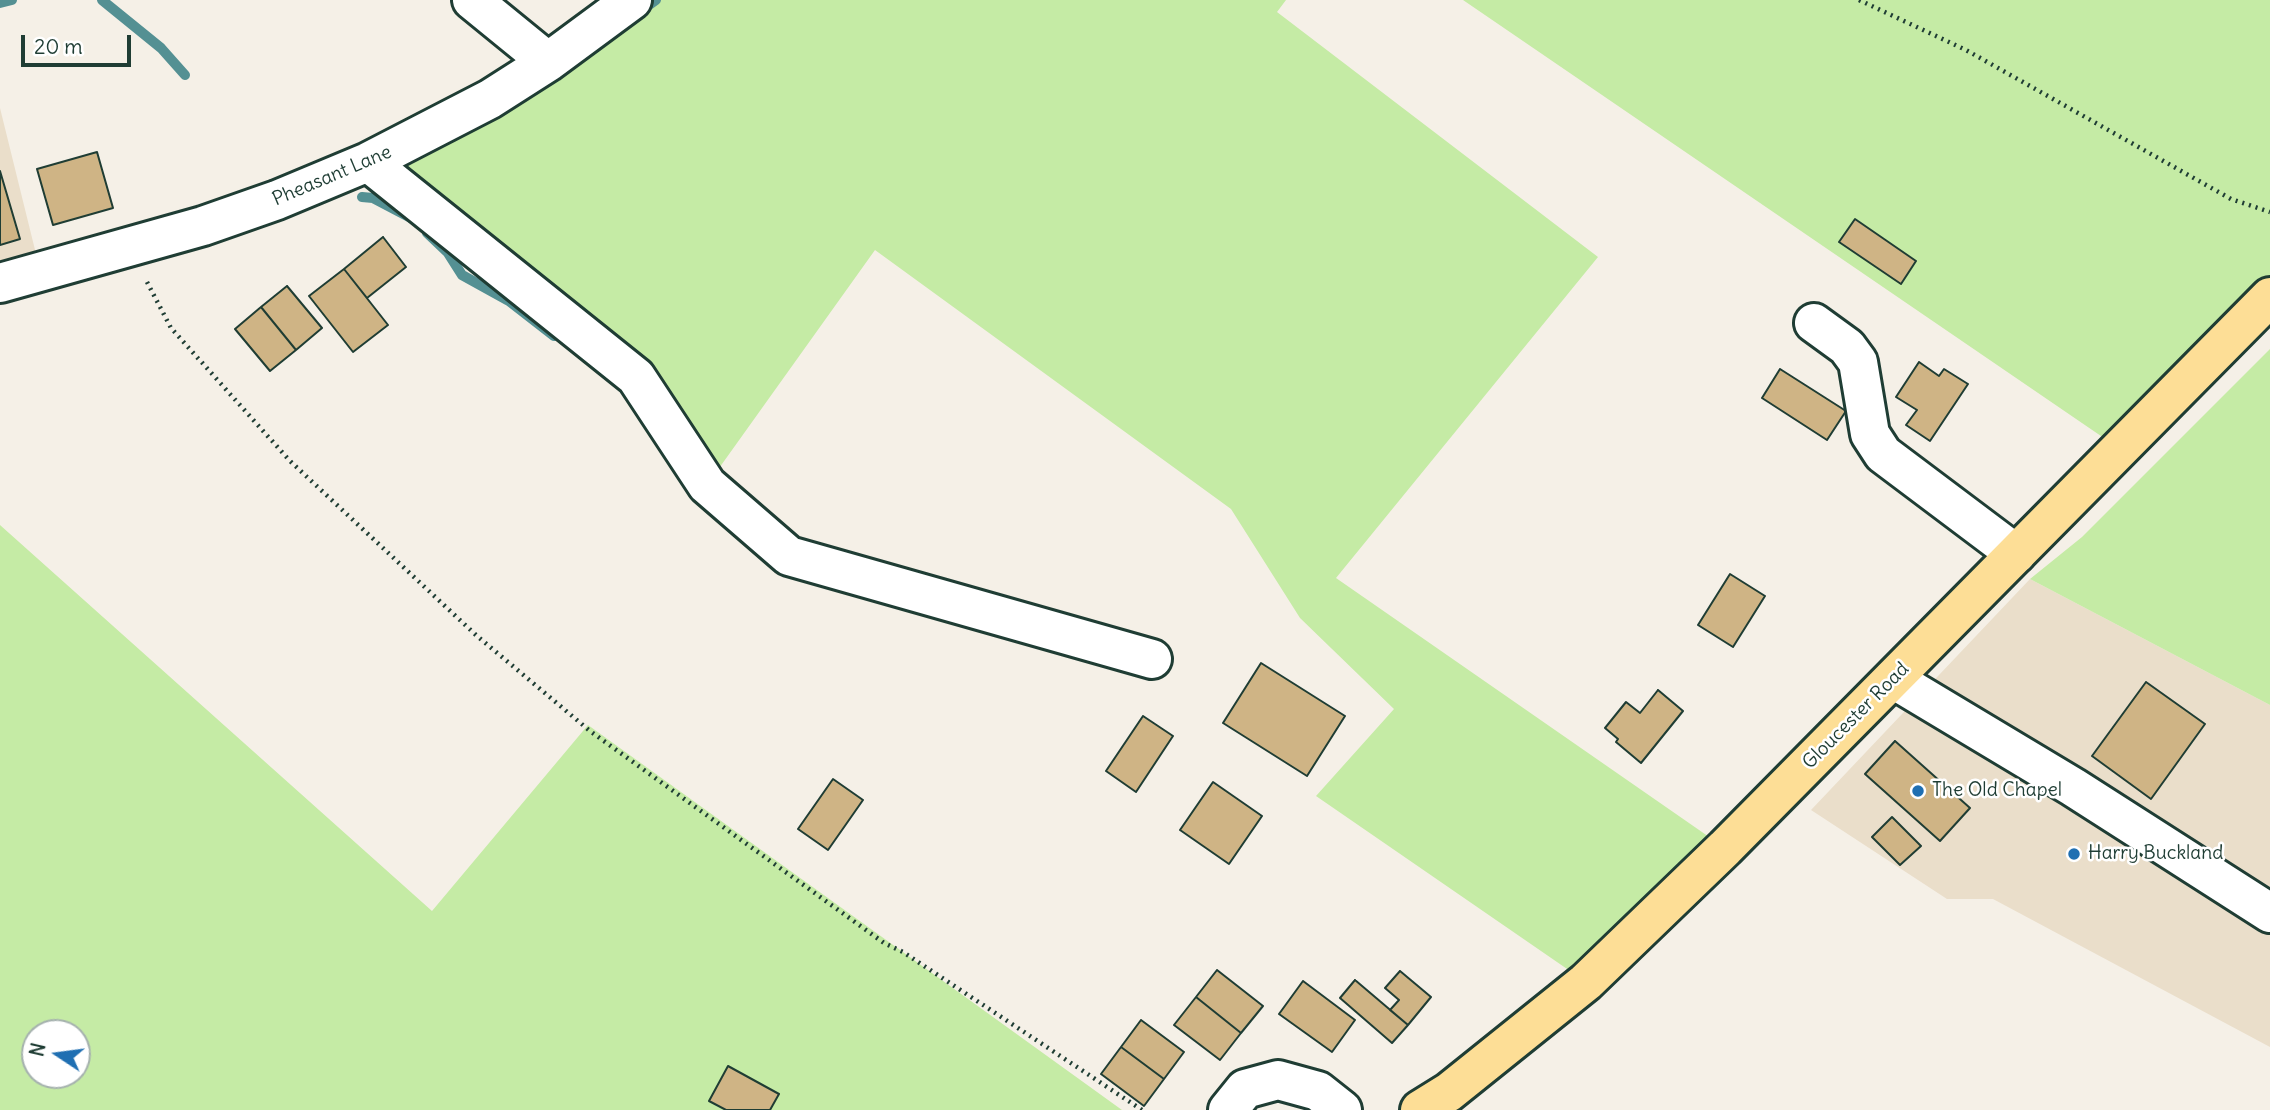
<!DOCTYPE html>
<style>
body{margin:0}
#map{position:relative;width:2270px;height:1110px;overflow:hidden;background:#f5f0e7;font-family:Delius,sans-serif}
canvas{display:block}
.north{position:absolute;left:21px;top:1019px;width:70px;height:70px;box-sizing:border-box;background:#fff;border:2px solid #a5b1ae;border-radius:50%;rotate:283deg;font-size:19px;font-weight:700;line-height:28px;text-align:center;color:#1f3d34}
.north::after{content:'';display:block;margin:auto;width:24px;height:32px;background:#1f6fb2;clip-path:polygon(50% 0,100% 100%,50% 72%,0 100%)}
.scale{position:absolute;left:21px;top:35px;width:110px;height:32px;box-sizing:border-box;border:4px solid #1f3d34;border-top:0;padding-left:9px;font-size:21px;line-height:24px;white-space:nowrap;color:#1f3d34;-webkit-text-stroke:5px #fff;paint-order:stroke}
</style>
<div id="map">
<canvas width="2270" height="1110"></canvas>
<div class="north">N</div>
<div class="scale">20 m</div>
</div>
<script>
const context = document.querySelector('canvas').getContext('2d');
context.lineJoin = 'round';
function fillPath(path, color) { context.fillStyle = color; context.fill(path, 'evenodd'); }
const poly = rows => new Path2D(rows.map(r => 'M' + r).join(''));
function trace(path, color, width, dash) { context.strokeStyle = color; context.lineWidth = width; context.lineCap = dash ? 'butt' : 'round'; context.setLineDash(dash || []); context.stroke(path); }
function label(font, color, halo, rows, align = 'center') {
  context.font = font + ' Delius,sans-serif'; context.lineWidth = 5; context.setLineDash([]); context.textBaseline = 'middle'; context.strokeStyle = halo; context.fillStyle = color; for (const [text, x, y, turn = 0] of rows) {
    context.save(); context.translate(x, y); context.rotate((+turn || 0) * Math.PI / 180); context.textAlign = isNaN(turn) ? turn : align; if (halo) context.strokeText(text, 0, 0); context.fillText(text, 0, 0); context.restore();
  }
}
fillPath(poly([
 [0,108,38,262,0,271],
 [2030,579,2270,705,2270,1047,1993,899,1947,899,1811,810]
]), '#eadeca');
fillPath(poly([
 [632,0,1286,0,1277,12,1598,257,1336,578,1725,848,1586,982,1316,796,1394,709,1300,618,1231,509,875,250,707,485,636,377,368,162],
 [1463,0,2270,0,2270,297,2120,449],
 [2270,349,2270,705,2030,579,2082,537],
 [0,525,432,911,588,725,1122,1110,0,1110],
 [35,1033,77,1033,77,1075,35,1075]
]), '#c5eba5');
trace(poly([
 [102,0,161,48,185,75],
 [0,3,12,0],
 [638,13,656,0],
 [362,197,373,198,413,219],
 [427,233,448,253,462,275,509,301,554,336]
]), '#549093', 10);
const building = poly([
 [97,152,113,208,53,225,37,169,97,152],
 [0,171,20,239,0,245,0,171],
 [1855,219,1916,261,1901,284,1839,242,1855,219],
 [383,237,406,267,367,298,344,269,383,237],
 [344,269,388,325,353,352,309,296,344,269],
 [287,286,322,328,296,350,261,307,287,286],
 [261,307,296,350,270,371,235,329,261,307],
 [1919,362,1939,376,1944,369,1968,384,1930,441,1906,425,1917,410,1896,397,1919,362],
 [1780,369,1846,411,1827,440,1762,398,1780,369],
 [1730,574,1765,596,1733,647,1698,625,1730,574],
 [1261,663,1345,716,1307,776,1223,723,1261,663],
 [2146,682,2205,724,2151,799,2092,756,2146,682],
 [1658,690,1683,711,1641,763,1616,742,1618,739,1605,728,1626,702,1640,713,1658,690],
 [1143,716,1173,736,1136,792,1106,771,1143,716],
 [1895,741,1970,808,1940,841,1865,774,1895,741],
 [833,779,863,800,828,850,798,829,833,779],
 [1213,782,1262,816,1229,864,1180,830,1213,782],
 [1892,817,1921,846,1900,865,1872,837,1892,817],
 [1217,970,1263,1006,1241,1033,1196,997,1217,970],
 [1400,971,1431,997,1408,1025,1390,1010,1399,1000,1385,988,1400,971],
 [1355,980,1408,1025,1392,1043,1340,998,1355,980],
 [1303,981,1355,1020,1332,1052,1279,1014,1303,981],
 [1196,997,1241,1033,1220,1060,1174,1025,1196,997],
 [1141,1020,1184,1052,1164,1079,1121,1047,1141,1020],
 [1121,1047,1164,1079,1144,1106,1101,1074,1121,1047],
 [728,1066,779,1094,770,1110,726,1110,709,1101,728,1066]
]);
fillPath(building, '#cfb485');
trace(building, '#1f3d34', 2);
const minor = poly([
 [472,0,548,62],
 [368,162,636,377,707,485,789,556,1152,659],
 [0,283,203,226,277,200,368,162,490,99,548,62,632,0],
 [1814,323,1847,347,1858,362,1870,434,1883,454,2016,554],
 [1893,679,2073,787,2270,913],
 [1228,1110,1245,1089,1278,1080,1318,1091,1342,1110]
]);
const major = poly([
 [1420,1110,1449,1092,1586,982,1725,848,2270,297]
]);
trace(minor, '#1f3d34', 44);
trace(major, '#1f3d34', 44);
trace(poly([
 [1859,0,1966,50,2231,199,2270,212],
 [147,282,171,328,290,461,477,636,590,731,884,943,903,952,1142,1110]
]), '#1f3d34', 4.5, [2, 5]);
trace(minor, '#fff', 38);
trace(major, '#fdde96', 38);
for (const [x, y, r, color] of [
 [1918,791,7,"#1f6fb2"],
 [2074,854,7,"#1f6fb2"]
]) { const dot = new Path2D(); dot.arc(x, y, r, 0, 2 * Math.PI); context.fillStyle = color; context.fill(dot); trace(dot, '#fff', 2.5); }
label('19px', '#1f3d34', '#fff', [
 ["Pheasant Lane",332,176,-23],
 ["Gloucester Road",1856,716,-45]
]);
label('19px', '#1f3d34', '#fff', [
 ["The Old Chapel",1932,791],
 ["Harry Buckland",2088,854]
], 'left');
</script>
